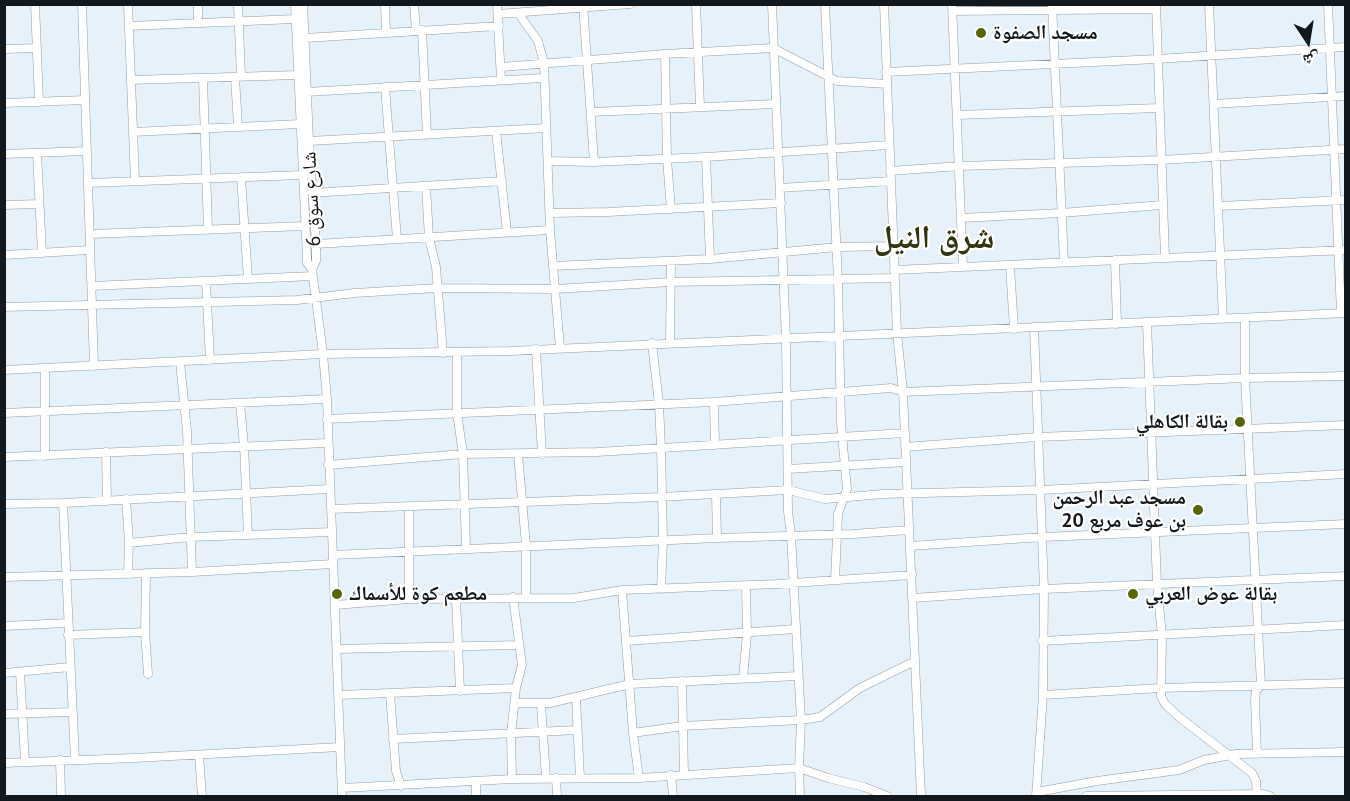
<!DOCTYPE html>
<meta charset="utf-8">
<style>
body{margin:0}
#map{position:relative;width:1350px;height:801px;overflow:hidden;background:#e6f2fb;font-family:"PT Sans","Noto Naskh Arabic",sans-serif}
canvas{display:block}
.frame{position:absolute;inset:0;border:6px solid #12191e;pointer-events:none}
.north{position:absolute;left:1278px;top:12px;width:60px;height:60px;-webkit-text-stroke:4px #fff;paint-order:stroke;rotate:168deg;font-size:16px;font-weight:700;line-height:24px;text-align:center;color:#12191e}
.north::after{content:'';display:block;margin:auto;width:21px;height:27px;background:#12191e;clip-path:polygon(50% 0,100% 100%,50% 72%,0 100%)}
</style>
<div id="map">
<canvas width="1350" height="801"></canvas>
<div class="frame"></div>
<div class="north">ش</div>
</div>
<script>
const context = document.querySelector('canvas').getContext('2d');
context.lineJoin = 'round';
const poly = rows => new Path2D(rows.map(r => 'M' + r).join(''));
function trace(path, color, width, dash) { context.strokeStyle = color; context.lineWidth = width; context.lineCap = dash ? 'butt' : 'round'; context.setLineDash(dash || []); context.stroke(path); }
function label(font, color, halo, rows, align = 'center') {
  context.font = font + ' "PT Sans","Noto Naskh Arabic",sans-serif'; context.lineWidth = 4.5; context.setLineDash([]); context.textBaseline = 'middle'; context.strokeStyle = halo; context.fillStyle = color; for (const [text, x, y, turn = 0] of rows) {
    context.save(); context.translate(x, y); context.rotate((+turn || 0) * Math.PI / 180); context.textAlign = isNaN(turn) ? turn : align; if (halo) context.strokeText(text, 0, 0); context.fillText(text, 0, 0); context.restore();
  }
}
const minor = poly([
 [35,4,39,102],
 [82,4,94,366],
 [128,4,135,181],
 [198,4,198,22],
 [238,4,241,76],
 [295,4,307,257,307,263,312,269,323,354,327,399,342,796],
 [303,4,309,141,316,244,316,261,312,269],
 [385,4,386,33],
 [414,4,416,31],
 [497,4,501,80],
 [583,4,594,162],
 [696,4,700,106],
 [772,4,786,339,788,512,791,535,801,720,799,768,800,796],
 [825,4,838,280,841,423,847,489,838,514,835,580],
 [884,4,897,333,903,392,921,796],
 [952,4,963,267],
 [1052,4,1064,262],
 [1156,4,1165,258],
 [1209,4,1223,319],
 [1328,4,1341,313],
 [953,11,1155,9],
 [518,13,538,41,544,63,550,230,560,348],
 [498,14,630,4],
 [129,26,295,19],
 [422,30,427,135],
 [305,38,499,26],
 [4,49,36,48],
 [665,54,667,159,671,209],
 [501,67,665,54,773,48,837,81,887,84],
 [886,72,1157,59,1346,47],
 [235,77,238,126],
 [203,78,208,230],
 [131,80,298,75],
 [385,87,397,239],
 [307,92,543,78],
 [4,103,85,100],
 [1214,104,1346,96],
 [591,112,775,104],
 [957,115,1159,108],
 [496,131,507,232],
 [133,132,300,124],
 [309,141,546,128],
 [37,153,42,253],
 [4,154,87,151],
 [706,157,710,259],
 [548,161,594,162,706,157,889,145],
 [890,171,960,166,1161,160,1346,149],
 [241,177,248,279],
 [88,183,302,175],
 [426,186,429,238,436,267,443,353],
 [780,188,891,181],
 [312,193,502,181],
 [4,205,39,204],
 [1219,206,1346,200],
 [550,213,608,212,781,203],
 [961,218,1061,213,1162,205],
 [90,234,305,226],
 [316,244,550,230],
 [4,255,90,250],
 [1115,260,1117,324],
 [553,266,710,259,837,247,893,246],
 [1010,266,1014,329],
 [894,270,1346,250],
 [206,281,210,360],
 [92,286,313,276],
 [4,307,297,300,355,293,437,288,556,289,670,282,894,278],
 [1245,318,1245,378,1261,685,1256,691,1255,700,1257,754],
 [1147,323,1157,584,1162,636,1161,696,1165,704,1179,717,1252,773,1256,781,1257,796],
 [1034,327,1044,589,1043,695,1036,796],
 [652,343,659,404,661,448,663,541,661,589],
 [670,343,671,261],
 [536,349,542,454],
 [457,352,457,413,463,454,466,548],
 [180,362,187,431,192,572],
 [45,368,45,456],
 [4,370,323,354,510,351,1346,313],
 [714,402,715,445],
 [240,403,244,446,248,535],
 [4,413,327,399],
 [327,419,714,402,891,388,903,392,1245,378,1346,376],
 [905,447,1038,437,1346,425],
 [106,452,107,501],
 [518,454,526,545,526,597],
 [4,457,327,443],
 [328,465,463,454,597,452,905,433],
 [788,469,906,462],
 [716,495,717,538],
 [126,499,129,543,128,574],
 [63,503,75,760],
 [4,504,63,503,330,489],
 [331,509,661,497,788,490,825,499,883,494,1041,490,1346,474],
 [129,543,190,537,332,532],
 [910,546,1043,537,1346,524],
 [333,555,717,538,853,534,909,530],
 [146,573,145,632,148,674],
 [4,577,192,572,333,564],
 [622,590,633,733,639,778],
 [456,598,460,691],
 [913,598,1044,589,1346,576],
 [409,599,409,508],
 [335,605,409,599,574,598,622,590,777,584,912,575],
 [4,626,68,623],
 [68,635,145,632],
 [627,641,795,629],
 [1042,641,1346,625],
 [337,649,519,645],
 [20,672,25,762],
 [4,673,70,667],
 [743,678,747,634,746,586],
 [682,681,684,774],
 [390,694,396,771,401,786],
 [339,695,516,688],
 [1043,695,1161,688,1346,683],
 [576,699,580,778],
 [515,703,550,703,630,684,798,676],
 [541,704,546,778],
 [4,714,72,712],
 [633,733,682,726,801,720,820,717,860,688,915,661],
 [393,739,577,730],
 [199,755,202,796],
 [60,760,61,796],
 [4,763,134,758,340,747],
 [671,775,673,796],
 [556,778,557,796],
 [512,779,511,734,516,688,522,665,513,597],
 [476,781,476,796],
 [342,788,512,779,639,778,799,768,828,778,864,787,887,796],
 [1037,792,1097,781,1179,770,1204,760,1236,754,1346,752],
 [1086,796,1264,794,1270,796]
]);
trace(minor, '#8c9ead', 9);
trace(minor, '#fff', 8);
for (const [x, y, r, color] of [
 [981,33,6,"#576509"],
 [1240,422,6,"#576509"],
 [1198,510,6,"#576509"],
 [337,594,6,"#576509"],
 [1133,594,6,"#576509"]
]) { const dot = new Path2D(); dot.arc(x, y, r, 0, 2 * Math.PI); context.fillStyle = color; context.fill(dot); trace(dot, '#fff', 2); }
label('bold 20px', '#12191e', '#fff', [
 ["مسجد الصفوة",993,33],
 ["بقالة الكاهلي",1228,422,"right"],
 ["مسجد عبد الرحمن",1186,498,"right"],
 ["بن عوف مربع 20",1186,521,"right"],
 ["مطعم كوة للأسماك",349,594],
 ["بقالة عوض العربي",1145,594]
], 'left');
label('20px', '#12191e', '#fff', [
 ["شارع سوق 6",312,199,-93]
]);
label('bold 32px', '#303710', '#fff', [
 ["شرق النيل",934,239]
]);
</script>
